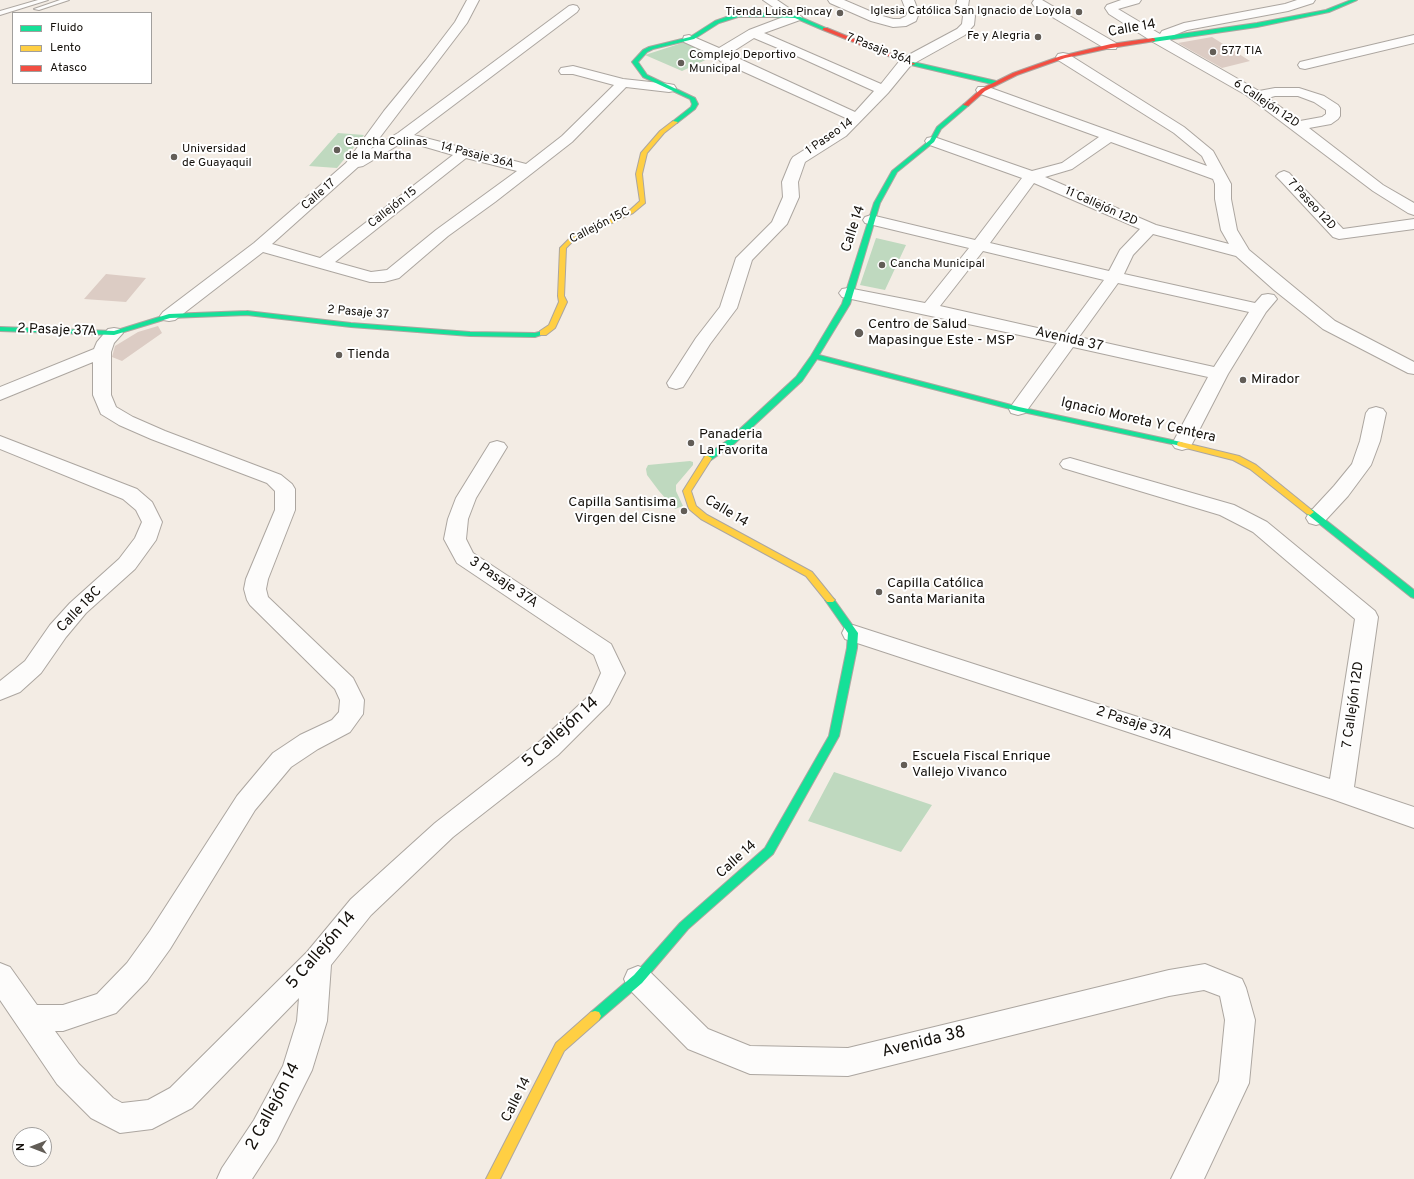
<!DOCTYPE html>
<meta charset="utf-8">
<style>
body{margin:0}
#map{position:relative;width:1414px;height:1179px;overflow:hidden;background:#f3ece4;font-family:Overpass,sans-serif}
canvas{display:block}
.legend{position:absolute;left:12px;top:12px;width:140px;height:72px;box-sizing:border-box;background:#fff;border:1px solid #a19f9d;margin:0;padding:5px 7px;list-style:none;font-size:12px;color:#14100b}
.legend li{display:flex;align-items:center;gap:8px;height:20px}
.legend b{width:20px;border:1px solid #a19f9d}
.north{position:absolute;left:12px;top:1127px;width:40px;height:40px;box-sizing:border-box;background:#fff;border:1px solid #a19f9d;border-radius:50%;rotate:270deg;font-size:11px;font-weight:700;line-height:16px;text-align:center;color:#14100b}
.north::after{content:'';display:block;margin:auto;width:14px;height:18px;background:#625d57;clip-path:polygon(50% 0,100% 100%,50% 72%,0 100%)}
</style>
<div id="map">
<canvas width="1414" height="1179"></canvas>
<ul class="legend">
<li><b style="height:5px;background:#16e098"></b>Fluido</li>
<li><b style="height:5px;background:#ffcf43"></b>Lento</li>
<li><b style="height:5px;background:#f24e42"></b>Atasco</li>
</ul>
<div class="north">N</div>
</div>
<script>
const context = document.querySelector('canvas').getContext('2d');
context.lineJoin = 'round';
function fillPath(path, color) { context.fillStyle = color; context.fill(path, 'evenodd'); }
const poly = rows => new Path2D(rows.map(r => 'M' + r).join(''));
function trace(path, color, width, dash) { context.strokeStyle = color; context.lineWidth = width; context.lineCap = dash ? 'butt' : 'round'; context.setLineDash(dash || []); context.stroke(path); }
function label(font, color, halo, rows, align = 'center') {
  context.font = font + ' Overpass,sans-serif'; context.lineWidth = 4; context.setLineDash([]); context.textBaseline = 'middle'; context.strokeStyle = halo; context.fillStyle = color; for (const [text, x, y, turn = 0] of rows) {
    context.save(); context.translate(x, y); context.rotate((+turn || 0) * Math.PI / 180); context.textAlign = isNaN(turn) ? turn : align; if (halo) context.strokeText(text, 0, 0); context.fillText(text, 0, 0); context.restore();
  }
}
fillPath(poly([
 [685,42,714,56,682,71,645,55],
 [338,133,364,135,337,168,309,166],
 [876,238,906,245,885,290,860,285],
 [690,461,693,462,693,465,676,485,676,491,683,506,675,509,659,491,647,475,646,469,648,465],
 [834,772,932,805,901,852,808,821]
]), '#bfd9bf');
fillPath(poly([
 [1212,37,1250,61,1222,68,1178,43],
 [106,274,146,278,126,302,84,299],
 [158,326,162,333,122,361,112,357,115,346,138,332]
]), '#dcccc4');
const lane = poly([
 [38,0,48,0,0,15,0,11,38,0],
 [60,0,69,0,39,10,34,9,60,0]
]);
const street = poly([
 [467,0,479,0,467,23,371,149,398,133,569,6,573,5,577,6,579,9,577,12,414,135,526,164,562,136,614,85,573,74,561,74,559,71,561,68,573,66,623,79,669,84,674,85,676,88,674,91,669,92,626,87,572,142,495,202,448,236,399,278,384,282,370,282,263,252,175,320,169,321,163,320,160,316,163,312,254,243,346,163,384,111,426,60,455,22,467,0],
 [405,141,453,155,320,258,272,244,358,167,363,166,405,141],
 [466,158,517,171,436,230,387,270,371,272,335,262,466,158],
 [763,0,777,0,802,17,800,20,764,33,881,84,901,59,957,29,962,24,963,16,956,6,957,0,969,0,968,6,975,16,974,25,965,35,911,65,888,93,846,136,805,162,798,182,799,197,787,224,752,260,737,308,710,344,683,387,676,389,669,387,667,383,696,338,720,307,736,258,772,222,783,197,782,182,791,160,793,157,836,130,848,119,720,61,717,57,684,42,683,39,684,36,689,35,719,48,749,30,786,16,763,0],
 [754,38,799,57,874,91,855,112,729,54,754,38],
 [828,0,844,0,879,15,893,19,900,19,906,16,907,13,902,0,914,0,919,13,916,21,906,26,893,27,871,21,830,3,828,0],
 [1034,0,1042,0,1116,43,1117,46,1116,49,1106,49,1034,6,1032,3,1034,0],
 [1121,0,1141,0,1139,3,1118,9,1160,34,1162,31,1184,23,1285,4,1297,0,1315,0,1313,3,1288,11,1187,30,1172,36,1170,40,1259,91,1275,88,1299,88,1324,96,1338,105,1340,108,1340,116,1338,119,1331,124,1309,128,1383,185,1414,203,1414,215,1408,213,1373,191,1246,95,1153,42,1109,14,1105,8,1107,5,1121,0],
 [1275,96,1298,96,1314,102,1326,110,1326,114,1322,117,1300,121,1268,98,1275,96],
 [1414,35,1414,43,1305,69,1300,68,1298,65,1300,62,1414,35],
 [1063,53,1068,54,1184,127,1213,151,1231,184,1231,199,1237,230,1249,250,1335,321,1414,362,1414,374,1408,373,1323,329,1274,290,1236,256,1153,234,1133,255,1124,274,1255,303,1262,295,1268,294,1274,295,1277,299,1266,312,1228,374,1192,444,1189,448,1182,450,1175,448,1172,444,1208,377,1073,347,1025,413,1018,415,1011,413,1009,409,1057,343,842,297,839,293,842,289,848,288,925,303,969,248,865,223,863,220,865,217,871,215,975,240,1022,178,927,144,925,141,927,138,932,137,937,138,1032,171,1062,163,1099,137,978,93,976,90,978,87,988,87,1207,166,1202,156,1174,133,1058,60,1056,57,1058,54,1063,53],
 [1111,142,1213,179,1215,184,1215,199,1221,230,1229,244,1156,225,1045,177,1072,169,1111,142],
 [1034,183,1140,229,1120,250,1109,271,990,243,1034,183],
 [983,251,1104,280,1064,334,940,306,983,251],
 [1118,283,1249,312,1214,367,1079,337,1118,283],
 [1284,171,1289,173,1343,229,1414,219,1414,229,1339,239,1333,237,1279,179,1276,176,1279,173,1284,171],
 [114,328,120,329,123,333,114,343,111,352,111,395,116,407,133,417,165,431,281,475,292,484,295,489,295,510,268,579,266,589,268,597,353,678,364,700,363,714,350,732,318,749,291,767,255,810,170,949,147,981,116,1013,63,1031,55,1031,79,1064,113,1098,122,1103,148,1100,170,1088,307,952,351,899,435,823,540,741,592,693,601,673,594,655,457,563,444,539,448,519,456,498,490,443,497,441,504,443,507,447,476,498,468,519,466,539,473,553,611,644,625,673,609,704,558,755,453,837,371,915,331,965,327,1021,312,1070,276,1142,252,1179,217,1179,222,1168,254,1120,283,1066,297,1021,299,998,192,1108,152,1129,120,1133,91,1118,57,1084,0,1000,0,963,10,967,37,1005,63,1005,97,994,127,963,150,931,237,796,273,753,300,735,332,720,339,712,340,700,335,689,250,605,247,600,244,589,246,579,275,510,275,491,267,483,151,439,119,425,101,414,93,395,93,362,0,400,0,387,94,349,97,342,108,329,114,328],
 [1376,407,1383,409,1386,413,1380,441,1371,465,1348,496,1323,523,1316,525,1309,523,1306,518,1309,513,1334,486,1352,464,1360,441,1366,413,1369,409,1376,407],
 [0,436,137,489,152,502,162,522,156,540,135,569,86,613,66,637,41,673,20,692,0,700,0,681,25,661,50,625,70,603,119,559,135,538,142,522,136,510,123,499,0,449,0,436],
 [1070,458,1234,505,1267,522,1375,611,1378,617,1354,787,1414,807,1414,828,1332,799,845,639,842,633,845,627,853,625,1330,779,1355,619,1253,532,1220,515,1063,468,1060,464,1063,460,1070,458],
 [1205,964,1242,979,1246,988,1255,1020,1249,1083,1204,1179,1171,1179,1219,1081,1225,1020,1220,996,1204,990,1169,996,848,1076,750,1074,688,1049,628,988,624,979,628,970,638,966,648,970,708,1029,750,1046,848,1048,1169,970,1205,964]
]);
const fast = poly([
 [1351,0,1357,0,1329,12,1257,27,1153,42,1150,40,1153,38,1257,23,1326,10,1351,0],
 [773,13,798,16,828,29,823,30,795,18,773,17,738,17,719,23,694,39,653,49,647,52,638,62,647,75,695,98,698,104,695,109,677,123,672,122,691,107,692,104,690,99,643,77,632,62,643,50,649,47,690,37,715,21,735,14,773,13],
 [913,62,996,81,999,83,996,85,911,65,911,63,913,62],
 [964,104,969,105,941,129,934,142,897,172,880,203,850,304,819,355,1019,407,1181,442,1185,444,1184,446,1181,446,1018,411,817,359,802,381,734,444,711,460,705,460,704,458,705,456,728,440,796,377,811,356,842,304,874,203,892,171,930,140,937,127,964,104],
 [247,311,351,323,470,332,535,333,543,331,547,333,535,337,470,336,351,327,247,315,170,318,114,335,0,331,0,327,114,331,169,314,247,311],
 [1310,509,1313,510,1414,590,1414,598,1411,597,1307,514,1306,512,1307,510,1310,509],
 [830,597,833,598,858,633,857,648,839,736,773,854,688,929,642,983,599,1020,595,1021,591,1020,589,1016,591,1012,634,975,680,923,765,848,829,736,847,648,848,633,825,600,830,597]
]);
const slow = poly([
 [673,121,678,122,664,133,647,153,642,174,645,203,633,213,573,241,566,248,564,296,567,302,555,328,546,335,540,335,540,331,549,325,559,302,558,296,560,248,569,239,629,211,640,201,636,174,641,153,660,131,673,121],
 [1178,442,1181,442,1239,456,1256,465,1314,512,1310,515,1307,514,1250,469,1233,460,1178,446,1177,444,1178,442],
 [705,456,708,456,712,458,691,491,696,506,707,515,812,572,833,598,835,600,833,602,827,602,806,576,701,519,689,509,683,491,705,456],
 [595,1011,599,1012,601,1016,599,1020,564,1051,500,1179,486,1179,556,1043,591,1012,595,1011]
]);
const jam = poly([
 [823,28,827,28,916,64,911,65,823,30,823,28],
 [1153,38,1155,39,1155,41,1111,48,1065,58,1017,75,985,91,968,106,963,105,981,89,1013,73,1061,56,1111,44,1153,38]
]);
trace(lane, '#aca6a0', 2);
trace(street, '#aca6a0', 2);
trace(fast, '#aca6a0', 2);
trace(slow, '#aca6a0', 2);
trace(jam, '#aca6a0', 2);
fillPath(lane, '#fdfcfb');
fillPath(street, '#fdfcfb');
fillPath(fast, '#16e098');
fillPath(slow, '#ffcf43');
fillPath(jam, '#f24e42');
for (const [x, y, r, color] of [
 [1079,12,4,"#625d57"],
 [840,13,4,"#625d57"],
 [1038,37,4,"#625d57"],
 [1213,52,4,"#625d57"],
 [681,63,4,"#625d57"],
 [337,150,4,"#625d57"],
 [174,157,4,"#625d57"],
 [882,265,4,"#625d57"],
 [859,333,5,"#625d57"],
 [339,355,4,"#625d57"],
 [1243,380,4,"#625d57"],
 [691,443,4,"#625d57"],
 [684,511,4,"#625d57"],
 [879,592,4,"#625d57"],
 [904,765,4,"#625d57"]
]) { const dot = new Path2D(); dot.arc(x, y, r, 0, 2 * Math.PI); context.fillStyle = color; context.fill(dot); trace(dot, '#fff', 1.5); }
label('12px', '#14100b', '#fff', [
 ["Iglesia Católica San Ignacio de Loyola",1071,12,"right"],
 ["Tienda Luisa Pincay",832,13,"right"],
 ["Fe y Alegria",1030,37,"right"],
 ["577 TIA",1221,52],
 ["Complejo Deportivo",689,56],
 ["Municipal",689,70],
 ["Cancha Colinas",345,143],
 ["de la Martha",345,157],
 ["Universidad",182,150],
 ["de Guayaquil",182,164],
 ["Cancha Municipal",890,265]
], 'left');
label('12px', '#14100b', '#fff', [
 ["7 Pasaje 36A",879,50,21],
 ["6 Callejón 12D",1266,104,34],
 ["1 Paseo 14",830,137,-35],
 ["14 Pasaje 36A",477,156,14],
 ["Calle 17",319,195,-41],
 ["7 Paseo 12D",1311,205,47],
 ["11 Callejón 12D",1101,207,24],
 ["Callejón 15",393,208,-38],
 ["Callejón 15C",600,226,-27],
 ["2 Pasaje 37",358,313,5]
]);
label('14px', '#14100b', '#fff', [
 ["Calle 14",1132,29,-10],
 ["Calle 14",854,229,-72],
 ["2 Pasaje 37A",57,331,2],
 ["Avenida 37",1069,340,13],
 ["Ignacio Moreta Y Centera",1138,421,13],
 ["Calle 14",726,512,31],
 ["3 Pasaje 37A",503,583,34],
 ["Calle 18C",80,610,-46],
 ["7 Callejón 12D",1354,705,-82],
 ["2 Pasaje 37A",1134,724,18],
 ["Calle 14",737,860,-42],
 ["Calle 14",517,1100,-63]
]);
label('14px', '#14100b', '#fff', [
 ["Centro de Salud",868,325],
 ["Mapasingue Este - MSP",868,341],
 ["Tienda",347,355],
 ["Mirador",1251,380],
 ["Panaderia",699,435],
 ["La Favorita",699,451],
 ["Capilla Santisima",676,503,"right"],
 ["Virgen del Cisne",676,519,"right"],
 ["Capilla Católica",887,584],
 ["Santa Marianita",887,600],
 ["Escuela Fiscal Enrique",912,757],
 ["Vallejo Vivanco",912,773]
], 'left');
label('17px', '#14100b', '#fff', [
 ["5 Callejón 14",561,733,-42],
 ["5 Callejón 14",322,951,-49],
 ["Avenida 38",924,1043,-14],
 ["2 Callejón 14",274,1107,-62]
]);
</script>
